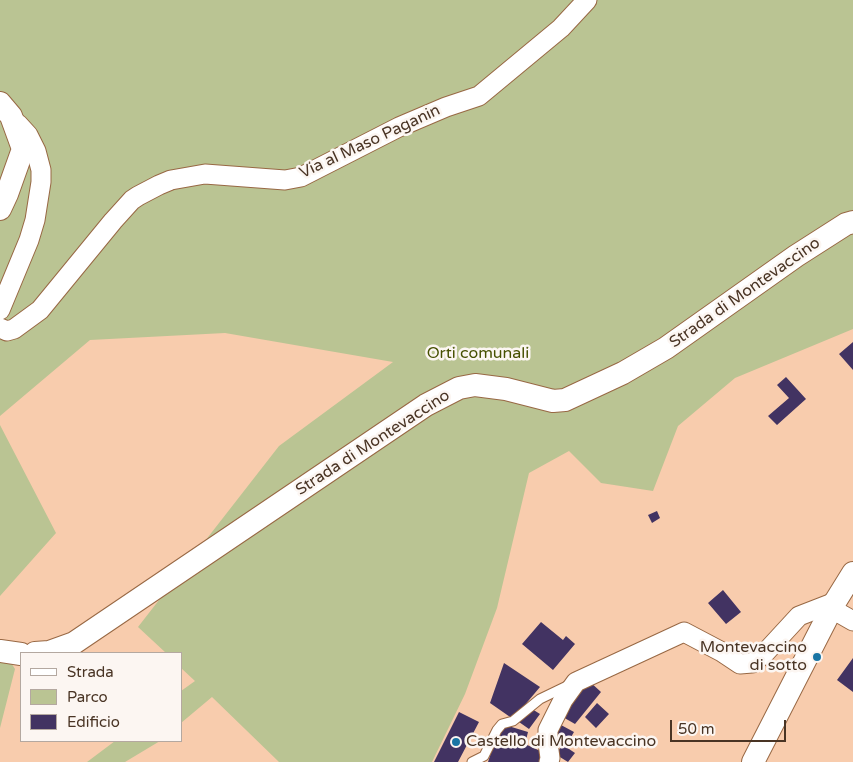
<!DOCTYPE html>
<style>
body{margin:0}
#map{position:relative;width:853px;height:762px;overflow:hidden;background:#f8ccad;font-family:"Varela Round",sans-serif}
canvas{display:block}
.legend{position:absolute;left:20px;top:652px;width:162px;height:90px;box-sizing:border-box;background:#fcf6f2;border:1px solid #b4a8a0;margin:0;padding:6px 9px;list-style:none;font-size:15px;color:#493424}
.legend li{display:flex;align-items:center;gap:10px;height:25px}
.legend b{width:25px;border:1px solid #b4a8a0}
.scale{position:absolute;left:670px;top:720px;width:116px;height:22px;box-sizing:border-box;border:2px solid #493424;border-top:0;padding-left:6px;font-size:15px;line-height:18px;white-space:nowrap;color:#493424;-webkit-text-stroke:4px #fcf6f2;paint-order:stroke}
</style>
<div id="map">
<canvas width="853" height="762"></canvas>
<ul class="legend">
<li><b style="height:6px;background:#fff"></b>Strada</li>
<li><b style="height:14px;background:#bac493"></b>Parco</li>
<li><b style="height:14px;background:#423362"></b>Edificio</li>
</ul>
<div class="scale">50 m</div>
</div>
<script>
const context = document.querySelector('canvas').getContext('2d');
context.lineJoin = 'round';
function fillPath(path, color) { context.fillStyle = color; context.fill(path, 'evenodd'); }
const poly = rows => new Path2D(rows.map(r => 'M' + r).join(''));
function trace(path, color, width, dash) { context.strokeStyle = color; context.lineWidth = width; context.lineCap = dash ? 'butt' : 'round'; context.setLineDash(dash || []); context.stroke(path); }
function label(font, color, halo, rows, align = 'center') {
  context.font = font + ' "Varela Round",sans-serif'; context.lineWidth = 5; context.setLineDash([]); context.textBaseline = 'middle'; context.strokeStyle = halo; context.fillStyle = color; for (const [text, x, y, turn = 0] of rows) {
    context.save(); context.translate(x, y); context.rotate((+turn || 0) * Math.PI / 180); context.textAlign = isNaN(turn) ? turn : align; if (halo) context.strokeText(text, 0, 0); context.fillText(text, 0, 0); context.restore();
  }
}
fillPath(poly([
 [0,0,853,0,853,329,735,378,678,426,653,491,601,483,569,451,529,473,497,608,465,694,432,762,279,762,212,697,181,723,181,691,195,681,181,668,181,653,166,653,138,627,279,446,393,362,225,333,90,340,0,416],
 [0,425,56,533,0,596],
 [0,645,15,669,0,728],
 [115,741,160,741,125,762,87,762]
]), '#bac493');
fillPath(poly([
 [853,342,853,370,839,354],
 [786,377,806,399,777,425,768,416,789,398,777,385],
 [657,511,660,518,652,523,648,515],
 [723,590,741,612,726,624,708,603],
 [541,622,563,640,566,636,575,644,553,670,522,644],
 [853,658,853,692,837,680],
 [504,663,540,687,513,719,490,703],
 [589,681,601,692,575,724,561,716,577,687],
 [597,703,609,714,596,728,585,717],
 [532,709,540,714,529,729,519,722],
 [459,712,479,722,458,762,434,762],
 [505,725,528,732,525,744,547,754,543,762,488,762,497,734],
 [561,725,574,732,567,744,554,737],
 [563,745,575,753,568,762,555,754]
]), '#423362');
const service = poly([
 [472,762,484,756,497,730,502,724,513,721,540,699,569,685]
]);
const minor = poly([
 [0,310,29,240,35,220,41,182,41,170,36,151,28,135,18,124],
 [0,328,7,331,14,329,40,310,113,221,132,200,138,196,159,185,171,180,205,174,285,180,301,177,399,127,446,107,479,96,561,28,587,0],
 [832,609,853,621],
 [549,762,550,758,548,743,548,730,563,700,576,682,684,632,722,652,740,664,752,663,764,654,799,616,835,602]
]);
const tertiary = poly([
 [0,103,11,116,23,149,7,194,0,209],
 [0,651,21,654],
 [35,653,49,652,74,643,426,405,459,388,475,385,506,389,553,401,565,400,623,373,666,348,796,256,846,224,853,222],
 [753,762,835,602,853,573]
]);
trace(service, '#986844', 11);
trace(minor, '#986844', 21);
trace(tertiary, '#986844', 24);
trace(service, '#fff', 9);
trace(minor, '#fff', 19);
trace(tertiary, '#fff', 22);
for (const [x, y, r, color] of [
 [817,657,5,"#1a75a4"],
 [456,742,5,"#1a75a4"]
]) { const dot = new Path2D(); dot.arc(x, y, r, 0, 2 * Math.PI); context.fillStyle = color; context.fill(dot); trace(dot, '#fcf6f2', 2); }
label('16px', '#493424', '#fcf6f2', [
 ["Via al Maso Paganin",370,142,-25],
 ["Strada di Montevaccino",745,293,-35],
 ["Strada di Montevaccino",373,443,-33]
]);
label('16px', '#465000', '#fcf6f2', [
 ["Orti comunali",478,354]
]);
label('16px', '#493424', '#fcf6f2', [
 ["Montevaccino",807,648],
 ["di sotto",807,666],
 ["Castello di Montevaccino",466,742,"left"]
], 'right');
</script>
